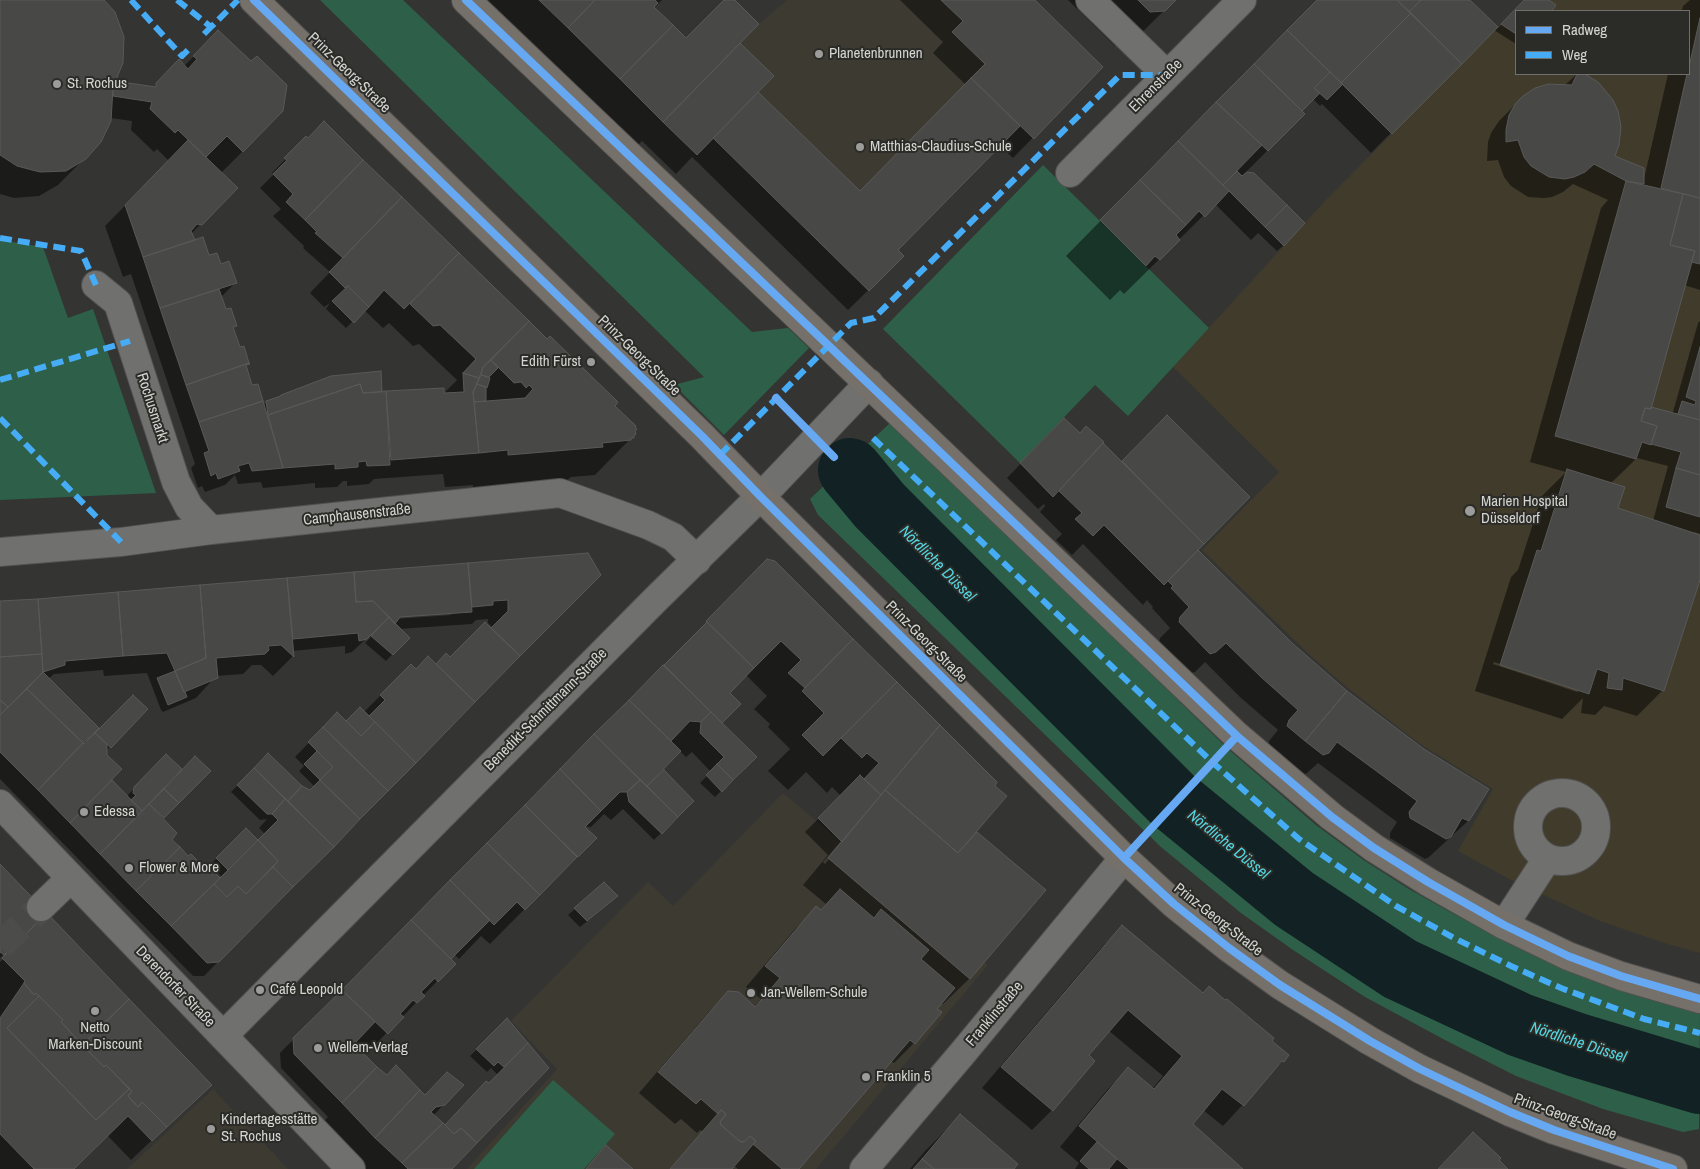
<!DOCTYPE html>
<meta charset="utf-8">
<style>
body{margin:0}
#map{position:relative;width:1700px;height:1169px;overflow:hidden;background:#343432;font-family:"Archivo Narrow",sans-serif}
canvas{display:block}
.legend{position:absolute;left:1515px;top:10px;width:175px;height:65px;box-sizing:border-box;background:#2b2b27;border:1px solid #6f6f6b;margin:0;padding:6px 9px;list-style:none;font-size:15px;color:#d4d4d2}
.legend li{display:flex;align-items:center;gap:10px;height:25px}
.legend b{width:25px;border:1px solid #6f6f6b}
</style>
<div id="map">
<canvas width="1700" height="1169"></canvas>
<ul class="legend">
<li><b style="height:6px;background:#66a8f1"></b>Radweg</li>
<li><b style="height:6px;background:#46acf6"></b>Weg</li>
</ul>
</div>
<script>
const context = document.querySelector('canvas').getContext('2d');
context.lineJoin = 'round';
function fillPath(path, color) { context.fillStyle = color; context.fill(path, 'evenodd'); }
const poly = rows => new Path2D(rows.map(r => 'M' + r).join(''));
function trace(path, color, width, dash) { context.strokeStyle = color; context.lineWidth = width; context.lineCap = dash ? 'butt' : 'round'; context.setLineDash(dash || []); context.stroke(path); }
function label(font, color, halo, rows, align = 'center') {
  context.font = font + ' "Archivo Narrow",sans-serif'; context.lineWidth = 4; context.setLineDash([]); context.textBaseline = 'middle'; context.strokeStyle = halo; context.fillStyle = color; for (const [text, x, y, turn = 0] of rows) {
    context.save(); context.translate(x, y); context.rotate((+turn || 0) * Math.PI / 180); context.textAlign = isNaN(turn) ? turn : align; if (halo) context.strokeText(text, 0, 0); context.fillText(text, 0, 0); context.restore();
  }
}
fillPath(poly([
 [787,0,1035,0,1103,67,1034,139,1020,126,899,250,904,256,869,291,713,138,697,155,663,122,759,24],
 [783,793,988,965,816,1169,467,1169,557,1069,511,1021,648,882,673,906],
 [213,1089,288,1169,127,1169]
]), '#3d3a32');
fillPath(poly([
 [1524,0,1700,0,1700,953,1664,943,1600,921,1511,880,1458,851,1493,789,1420,744,1348,688,1312,657,1202,550,1279,472,1173,367,1323,203],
 [1516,11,1689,11,1689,74,1516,74]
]), '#413b2b');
fillPath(poly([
 [320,0,403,0,752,332,788,328,809,348,724,435,674,385,704,377],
 [1043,165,1209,328,1128,416,1095,385,1020,463,883,329],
 [0,240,43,247,68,318,93,309,156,493,0,500],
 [892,421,1227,748,1316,825,1365,861,1409,889,1452,913,1506,941,1569,971,1636,994,1700,1012,1699,1129,1683,1132,1603,1109,1516,1076,1445,1040,1365,997,1293,950,1241,913,1161,847,818,515,810,499],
 [553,1080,615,1134,584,1169,474,1169]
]), '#2e6049');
fillPath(poly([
 [0,0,102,0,114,82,153,88,179,61,184,66,218,32,243,151,221,173,236,188,191,234,194,241,209,257,220,265,235,283,221,297,225,310,235,326,232,329,239,349,248,364,245,367,252,387,263,406,267,402,379,394,443,390,443,394,457,380,419,344,413,346,389,323,383,328,364,310,346,328,326,309,330,303,324,307,310,293,330,272,303,248,304,246,273,216,281,209,260,188,274,174,272,173,306,138,308,140,324,123,613,406,635,434,595,475,571,477,566,481,473,489,473,485,445,487,443,474,374,479,369,484,347,486,347,481,343,481,337,487,315,488,315,483,263,488,261,482,238,484,235,475,225,485,205,492,202,486,198,488,191,468,195,464,131,274,123,277,105,226,169,161,157,149,154,152,131,130,132,121,110,118,85,158,58,185,39,196,14,198,0,194],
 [487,362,488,364,482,370,482,367],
 [469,0,662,0,654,8,686,40,726,0,733,0,739,43,757,92,860,193,966,85,933,53,943,42,900,0,1033,0,1102,67,1013,158,999,145,896,250,903,256,848,310,692,157,676,174,642,141,627,156],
 [1068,0,1175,0,1129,45,1115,46],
 [1318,0,1469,0,1498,28,1526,0,1547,0,1555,5,1550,11,1516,11,1516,44,1494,30,1371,153,1322,104,1320,106,1313,99,1268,150,1245,173,1253,174,1284,245,1277,251,1258,233,1251,240,1215,204,1124,294,1120,290,1110,300,1066,256],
 [1690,0,1700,0,1700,290,1684,285,1650,408,1671,414,1673,412,1698,323,1700,321,1700,534,1694,532,1693,534,1700,536,1700,576,1663,690,1637,716,1604,706,1595,715,1581,713,1583,698,1562,719,1475,691,1511,577,1518,570,1542,496,1566,472,1530,462,1601,208,1608,200,1573,184,1563,192,1552,197,1544,198,1528,197,1511,186,1504,177,1498,160,1487,161,1488,142,1491,133,1499,121,1520,100,1565,85,1577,74,1581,74,1597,83,1614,156,1644,179,1668,74,1689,74,1689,11,1682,11,1683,6],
 [1637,458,1668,466,1653,521,1616,509,1610,484],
 [1494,662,1579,690,1577,692,1493,664],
 [1167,417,1248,497,1196,551,1468,821,1429,857,1425,859,1390,838,1390,833,1397,822,1318,763,1307,773,1302,775,1268,747,1269,741,1278,730,1240,697,1205,662,1195,672,1190,673,1159,643,1160,638,1170,628,1152,608,1153,607,1147,600,1143,605,1083,544,1072,555,1056,540,1062,534,1040,512,1045,506,1044,504,1038,509,1007,478,1064,419,1080,434,1121,463],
 [588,555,520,655,488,623,488,619,476,620,472,624,399,629,408,638,386,661,365,643,371,637,369,636,352,652,345,654,345,646,292,651,292,657,273,676,261,665,252,665,243,674,216,676,196,698,163,712,161,710,147,673,104,676,103,670,54,674,48,679,91,736,146,709,106,751,110,780,128,798,128,795,166,755,182,771,209,771,162,819,170,840,188,858,204,869,207,866,220,880,222,877,210,865,246,829,258,841,265,834,259,828,267,819,260,820,231,792,268,755,301,787,310,791,315,787,299,771,304,766,295,757,337,714,346,722,360,709,414,763,204,976,193,976,0,779,0,603],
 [451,612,451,615,394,619,394,616],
 [768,561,969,839,1044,891,969,979,943,1004,941,1002,914,1043,894,1063,891,1061,797,1169,738,1169,733,1165,730,1169,670,1169,703,1131,700,1130,697,1133,681,1119,675,1124,639,1093,708,1013,728,993,754,1007,761,999,746,987,796,928,817,908,820,911,826,904,803,885,828,855,805,832,841,796,832,787,827,793,806,772,788,790,768,771,790,749,768,727,770,724,754,709,767,696,746,675,729,693,721,723,755,757,715,797,700,783,711,772,692,752,686,757,680,751,662,770,693,801,654,840,623,809,611,820,604,814,591,827,582,826,595,838,490,944,481,936,459,959,454,954,449,959,454,964,364,1056,386,1077,444,1104,433,1116,444,1127,473,1096,489,1085,498,1075,491,1068,487,1072,470,1056,507,1020,547,1068,450,1169,336,1169,307,1139,328,1117,281,1068,280,1053],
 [853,827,854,829,825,864,823,862],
 [450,659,416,761,365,711,411,665,415,670,436,665],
 [0,867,210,1085,131,1160,107,1135,73,1169,0,1169,0,962,38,924,36,922,0,958],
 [604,884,610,903,580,927,568,915],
 [1122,927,1202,994,1270,1041,1283,1061,1223,1126,1203,1110,1191,1124,1241,1169,1075,1169,1079,1163,1060,1147,1108,1089,1128,1069,1152,1089,1163,1076,1108,1030,1087,1055,1094,1061,1052,1110,1032,1130,982,1088,1102,947],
 [960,1116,1013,1168,1014,1169,910,1169,925,1151]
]), '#0007');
trace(poly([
 [850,470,880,506,1173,800,1294,899,1400,969,1520,1025,1577,1045,1700,1082]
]), '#122123', 64);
const building = poly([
 [0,0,104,0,115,12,124,37,123,63,113,87,111,121,101,142,86,159,66,171,40,172,17,166,0,155,0,0],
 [539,0,595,0,568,28,539,0],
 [595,0,655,0,658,3,654,7,673,25,620,79,568,28,595,0],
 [724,0,735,0,759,24,663,122,620,79,673,25,686,38,724,0],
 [941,0,1035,0,1103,67,1034,139,971,78,985,64,952,32,963,21,941,0],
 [1138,0,1176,0,1165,11,1150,12,1138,0],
 [1317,0,1397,0,1411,13,1341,83,1287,30,1317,0],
 [1397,0,1421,0,1409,12,1397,0],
 [1421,0,1470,0,1498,27,1462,64,1409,12,1421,0],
 [1524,0,1549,0,1556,5,1552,11,1516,11,1516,34,1501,24,1524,0],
 [1411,13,1462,64,1392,134,1341,83,1411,13],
 [1700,18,1700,198,1661,188,1687,74,1689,74,1689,67,1700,18],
 [218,30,251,61,257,56,287,85,283,111,243,152,227,136,206,157,178,130,175,133,150,109,152,102,113,96,113,87,115,81,156,87,156,83,179,59,188,69,197,59,193,56,218,30],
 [1287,30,1330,72,1314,88,1320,93,1302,111,1254,64,1287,30],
 [740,43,774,76,697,155,663,122,740,43],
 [1254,64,1305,114,1268,151,1216,102,1254,64],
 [1330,72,1343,84,1327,100,1314,88,1330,72],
 [1577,74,1585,74,1598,82,1613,100,1618,111,1621,127,1619,145,1615,156,1644,168,1644,184,1626,181,1594,164,1585,172,1574,177,1565,179,1549,177,1531,166,1524,157,1518,140,1506,142,1506,130,1509,115,1516,103,1523,96,1535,88,1548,84,1572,85,1577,74],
 [971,78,1020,126,898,250,904,256,869,291,713,138,758,92,860,191,971,78],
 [1216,102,1262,145,1223,185,1178,141,1216,102],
 [324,121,363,160,305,220,286,202,293,194,273,174,287,160,284,158,306,136,308,138,324,121],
 [188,140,238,188,202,225,197,224,191,231,195,240,143,257,125,205,188,140],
 [1178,141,1229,191,1205,217,1199,211,1186,225,1140,180,1178,141],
 [363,160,402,197,343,258,315,233,317,232,305,220,363,160],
 [1237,171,1242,176,1247,172,1254,173,1287,205,1265,227,1223,185,1237,171],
 [1140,180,1186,225,1176,235,1180,240,1160,260,1155,256,1146,266,1100,220,1140,180],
 [1626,181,1683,194,1670,245,1695,251,1651,409,1645,408,1641,421,1657,426,1651,445,1642,442,1636,459,1555,436,1626,181],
 [1683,194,1700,198,1700,264,1691,262,1695,251,1670,245,1683,194],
 [402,197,459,253,404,309,384,290,369,307,348,286,345,288,329,272,402,197],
 [1287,205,1305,223,1284,246,1265,227,1287,205],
 [203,237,209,255,217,253,221,264,229,261,237,283,160,308,143,257,203,237],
 [459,253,529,321,483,367,479,378,463,373,476,359,440,325,433,326,410,304,459,253],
 [348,286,369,307,354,323,332,301,348,286],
 [219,289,226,309,231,308,237,326,233,327,240,347,244,346,249,363,186,385,160,308,219,289],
 [529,321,547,339,550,336,618,402,615,406,636,426,635,427,637,429,635,431,636,434,634,436,634,438,631,438,631,440,602,443,603,447,508,455,508,450,479,453,474,402,525,398,533,389,529,385,526,388,521,382,514,383,491,360,529,321],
 [1700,347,1700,420,1678,414,1682,401,1695,405,1696,401,1686,397,1700,347],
 [491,360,498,368,489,377,481,375,483,367,491,360],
 [249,363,250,364,246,365,252,385,258,384,263,401,199,422,186,385,249,363],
 [381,371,382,392,363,393,360,384,268,415,266,401,281,396,281,395,331,376,381,371],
 [463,373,479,378,473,392,479,453,391,460,386,391,444,388,444,393,464,392,463,373],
 [481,375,490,378,487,388,477,384,481,375],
 [360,384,363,393,386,391,390,465,367,466,366,461,358,462,358,467,335,469,335,464,283,468,268,415,360,384],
 [477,384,486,387,486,401,474,402,473,392,477,384],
 [263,401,283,468,252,471,249,463,238,466,240,471,218,479,216,473,211,476,204,453,209,451,199,422,263,401],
 [1651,407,1700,420,1700,475,1676,468,1681,452,1651,444,1657,426,1641,421,1645,408,1651,409,1651,407],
 [1167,415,1250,497,1204,544,1122,461,1167,415],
 [1064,418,1080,433,1086,426,1104,442,1053,497,1020,463,1064,418],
 [1103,443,1204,544,1164,585,1104,525,1093,536,1075,519,1082,513,1059,491,1103,443],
 [1676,468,1700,475,1700,517,1666,507,1676,468],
 [1567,469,1625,487,1618,508,1700,535,1700,580,1664,691,1623,678,1622,690,1607,688,1609,673,1597,669,1589,694,1500,665,1537,550,1541,551,1567,469],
 [1198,550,1292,643,1347,691,1305,741,1287,726,1289,720,1298,710,1261,677,1226,643,1216,652,1210,654,1179,622,1180,617,1189,607,1171,588,1173,586,1168,581,1198,550],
 [588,553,601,575,520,656,491,628,508,611,508,600,493,601,493,605,472,607,468,563,588,553],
 [767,559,775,561,853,639,805,688,788,673,801,660,781,641,754,668,706,621,767,559],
 [468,563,472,612,400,617,395,624,373,601,356,602,354,572,468,563],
 [354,572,356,602,373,601,389,617,367,639,359,641,358,633,293,639,287,578,354,572],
 [287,578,294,657,281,645,268,646,269,650,265,654,216,658,218,678,184,692,175,671,206,658,200,585,287,578],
 [200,585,206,658,175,671,167,653,123,656,118,592,200,585],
 [118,592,123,656,65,661,65,665,43,672,38,599,118,592],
 [38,599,42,654,0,657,0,601,38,599],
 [389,617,410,638,393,655,371,636,389,617],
 [485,622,520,656,475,702,436,664,446,653,450,657,485,622],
 [707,622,754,668,730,693,741,704,722,723,664,665,707,622],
 [853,639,897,682,823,756,802,735,824,713,802,691,853,639],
 [42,654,43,672,8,707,0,700,0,657,42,654],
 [428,656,475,702,416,763,369,716,385,700,380,695,411,664,416,669,428,656],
 [663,665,711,712,701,722,690,721,671,741,629,700,663,665],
 [175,671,184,692,185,692,187,697,168,705,157,678,175,671],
 [43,672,99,728,84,744,27,689,43,672],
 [897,682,940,725,881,795,864,779,879,763,867,753,862,758,841,738,897,682],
 [27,689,83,743,38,790,0,752,0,715,27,689],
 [1347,691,1424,749,1489,789,1469,821,1462,818,1451,837,1446,839,1410,818,1409,812,1417,801,1337,742,1329,753,1323,755,1305,741,1347,691],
 [133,695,148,709,111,748,95,733,133,695],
 [0,700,8,707,0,715,0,700],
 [629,700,681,751,647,786,594,734,629,700],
 [360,707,375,722,361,736,346,721,360,707],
 [337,712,361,736,375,722,416,763,388,791,323,727,337,712],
 [711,712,757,757,733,780,717,764,724,757,700,733,701,722,711,712],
 [940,725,997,782,995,786,1007,796,958,853,885,790,940,725],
 [323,727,388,791,360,819,320,780,333,767,308,742,323,727],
 [95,733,107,744,107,755,122,769,70,823,38,790,83,743,95,733],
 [594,734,640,780,627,792,620,792,601,811,560,769,594,734],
 [317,751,333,767,320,780,304,764,317,751],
 [268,753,302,786,288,801,254,768,268,753],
 [166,754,182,769,142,811,131,800,136,795,133,793,134,787,166,754],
 [195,756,211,771,179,803,164,789,195,756],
 [717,764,733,780,722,792,706,775,717,764],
 [254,768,285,799,272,814,267,814,237,785,254,768],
 [560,769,601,811,585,827,597,838,578,857,525,805,560,769],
 [664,770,694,801,678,817,647,786,664,770],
 [860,775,881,795,842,842,818,818,860,775],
 [112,780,142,811,100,854,70,823,112,780],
 [320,780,360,819,334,847,288,801,302,786,310,790,320,780],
 [640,780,678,817,662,834,629,802,627,792,640,780],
 [164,789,179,803,164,818,149,804,164,789],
 [885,790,958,853,977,832,1046,890,970,979,828,858,885,790],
 [285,799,334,847,293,887,273,867,278,861,258,840,278,820,272,814,285,799],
 [149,804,177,833,172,840,180,847,136,891,100,854,149,804],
 [525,805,577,857,540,895,487,843,525,805],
 [246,828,258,840,228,870,216,858,246,828],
 [258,840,278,861,246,894,238,886,227,897,214,884,258,840],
 [487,843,540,895,525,910,517,902,494,925,450,880,487,843],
 [180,847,188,856,191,854,204,867,207,865,220,878,171,926,136,891,180,847],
 [0,864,47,913,4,955,0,952,0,864],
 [273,867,293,887,219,962,207,963,171,926,214,884,227,897,238,886,246,894,273,867],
 [450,880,490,920,451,959,411,920,450,880],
 [604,882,618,896,587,921,574,908,604,882],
 [840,889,874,918,881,909,929,950,921,959,955,988,937,1009,942,1012,915,1044,910,1040,799,1169,782,1169,753,1144,756,1141,750,1136,746,1141,741,1142,721,1125,720,1122,726,1114,721,1110,718,1114,701,1099,696,1104,658,1072,728,991,739,992,755,1007,780,978,765,966,816,906,821,910,840,889],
 [47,913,129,999,82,1045,61,1022,63,1020,36,993,34,995,24,983,25,981,2,958,47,913],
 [411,920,456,964,438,982,435,978,421,992,425,996,417,1003,413,1000,400,1014,404,1017,388,1034,342,990,411,920],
 [1122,925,1203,993,1209,986,1225,1000,1227,999,1274,1038,1272,1041,1289,1055,1284,1062,1282,1061,1244,1106,1222,1089,1193,1124,1243,1169,1129,1169,1079,1126,1128,1067,1154,1089,1182,1056,1128,1010,1089,1055,1095,1061,1053,1111,1001,1067,1122,925],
 [24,983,34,995,36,993,39,996,7,1028,96,1120,129,1089,132,1091,128,1096,138,1107,142,1102,167,1127,152,1141,128,1116,74,1169,34,1169,0,1134,0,1018,24,983],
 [342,990,375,1022,354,1044,377,1067,342,1103,294,1054,293,1038,342,990],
 [39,996,63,1020,61,1022,104,1067,106,1065,129,1089,96,1120,7,1028,39,996],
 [129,999,212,1085,167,1127,142,1102,138,1107,128,1096,132,1091,106,1065,104,1067,82,1045,129,999],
 [507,1018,528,1043,504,1067,498,1062,494,1066,476,1049,507,1018],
 [528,1043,549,1068,477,1143,461,1128,454,1134,445,1125,486,1081,489,1083,528,1043],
 [396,1065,420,1090,375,1138,342,1103,377,1067,387,1075,396,1065],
 [447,1072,464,1085,445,1105,436,1107,431,1112,443,1123,402,1163,375,1138,420,1090,425,1095,447,1072],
 [721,1110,726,1114,720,1122,721,1125,739,1141,743,1142,750,1136,756,1141,732,1169,670,1169,721,1110],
 [960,1114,1018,1164,1014,1169,934,1169,922,1159,960,1114],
 [443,1123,454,1134,461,1128,477,1143,452,1169,408,1169,402,1163,443,1123],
 [1473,1132,1501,1158,1499,1160,1508,1169,1438,1169,1473,1132],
 [1097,1142,1117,1159,1109,1169,1089,1169,1080,1161,1097,1142],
 [606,1145,633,1169,586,1169,606,1145],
 [922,1159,934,1169,913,1169,922,1159]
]);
fillPath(building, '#484846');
trace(building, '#595958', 1);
trace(poly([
 [0,946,41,907]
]), '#4c4c4a', 28, [28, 14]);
const minor = poly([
 [1090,0,1167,75],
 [1070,173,1242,0],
 [96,285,118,303,176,482,189,507,211,530],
 [0,552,121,542,211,530,560,493,648,525,673,537,697,560],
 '1528 827a34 34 0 1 1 68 0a34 34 0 1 1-68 0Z',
 [0,804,351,1169],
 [41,907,71,878],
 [1504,925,1547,859],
 [223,1036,654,601,773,484,869,383],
 [864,1169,961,1055,1124,858]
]);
const major = poly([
 [254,0,702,436,760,496,1124,858,1174,904,1229,948,1280,985,1370,1041,1420,1069,1510,1112,1554,1130,1673,1169],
 [466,0,828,345,1237,736,1332,817,1374,848,1428,882,1504,925,1568,956,1621,976,1700,999]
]);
trace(minor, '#51504f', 30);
trace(major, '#51504f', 30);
trace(minor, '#70706e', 28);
trace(major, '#75706a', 28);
trace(poly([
 [0,794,361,1169],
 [0,815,340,1169]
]), '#727170', 1);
trace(poly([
 [131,0,182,56,189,49],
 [177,0,211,27,238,0],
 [204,34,211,27],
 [0,238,81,251,96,285],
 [0,380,130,341],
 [0,418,121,542],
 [873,438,1212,762,1299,839,1396,906,1454,938,1511,966,1561,988,1644,1019,1700,1033],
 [720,455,851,323,874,318,1120,75,1167,75]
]), '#46acf6', 6, [12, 6]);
trace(poly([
 [254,0,702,436,760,496,1124,858,1174,904,1229,948,1280,985,1370,1041,1420,1069,1510,1112,1554,1130,1673,1169],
 [466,0,828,345,1237,736,1332,817,1374,848,1428,882,1504,925,1568,956,1621,976,1700,999],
 [776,398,834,457],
 [1124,858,1237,736]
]), '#66a8f1', 8);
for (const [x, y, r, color] of [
 [819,54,5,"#9c9c9a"],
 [57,84,5,"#9c9c9a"],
 [860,147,5,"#9c9c9a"],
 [591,362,5,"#9c9c9a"],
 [1470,511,6,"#9c9c9a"],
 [84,812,5,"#9c9c9a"],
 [129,868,5,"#9c9c9a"],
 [260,990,5,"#9c9c9a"],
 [751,993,5,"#9c9c9a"],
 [95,1011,5,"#9c9c9a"],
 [318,1048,5,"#9c9c9a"],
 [866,1077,5,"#9c9c9a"],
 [211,1129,5,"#9c9c9a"]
]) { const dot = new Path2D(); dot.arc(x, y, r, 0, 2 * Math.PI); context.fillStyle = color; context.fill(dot); trace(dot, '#2b2b27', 2); }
label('15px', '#d4d4d2', '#2b2b27', [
 ["Planetenbrunnen",829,54],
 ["St. Rochus",67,84],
 ["Matthias-Claudius-Schule",870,147],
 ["Edith Fürst",581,362,"right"],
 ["Marien Hospital",1481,502],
 ["Düsseldorf",1481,519],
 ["Edessa",94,812],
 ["Flower & More",139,868],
 ["Café Leopold",270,990],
 ["Jan-Wellem-Schule",761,993],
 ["Netto",95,1028,"center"],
 ["Marken-Discount",95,1045,"center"],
 ["Wellem-Verlag",328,1048],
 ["Franklin 5",876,1077],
 ["Kindertagesstätte",221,1120],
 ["St. Rochus",221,1137]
], 'left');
label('15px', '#d4d4d2', '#2b2b27', [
 ["Prinz-Georg-Straße",349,73,44],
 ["Ehrenstraße",1156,86,-45],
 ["Prinz-Georg-Straße",639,356,44],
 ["Rochusmarkt",152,408,72],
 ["Camphausenstraße",357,515,-6],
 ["Prinz-Georg-Straße",926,642,45],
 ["Benedikt-Schmittmann-Straße",546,710,-45],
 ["Prinz-Georg-Straße",1218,920,38],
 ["Derendorfer Straße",175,987,46],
 ["Franklinstraße",995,1014,-50],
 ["Prinz-Georg-Straße",1565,1117,20]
]);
label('italic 16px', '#53d6e2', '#2b2b27', [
 ["Nördliche Düssel",937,564,45],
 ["Nördliche Düssel",1228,845,39],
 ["Nördliche Düssel",1578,1043,18]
]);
</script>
